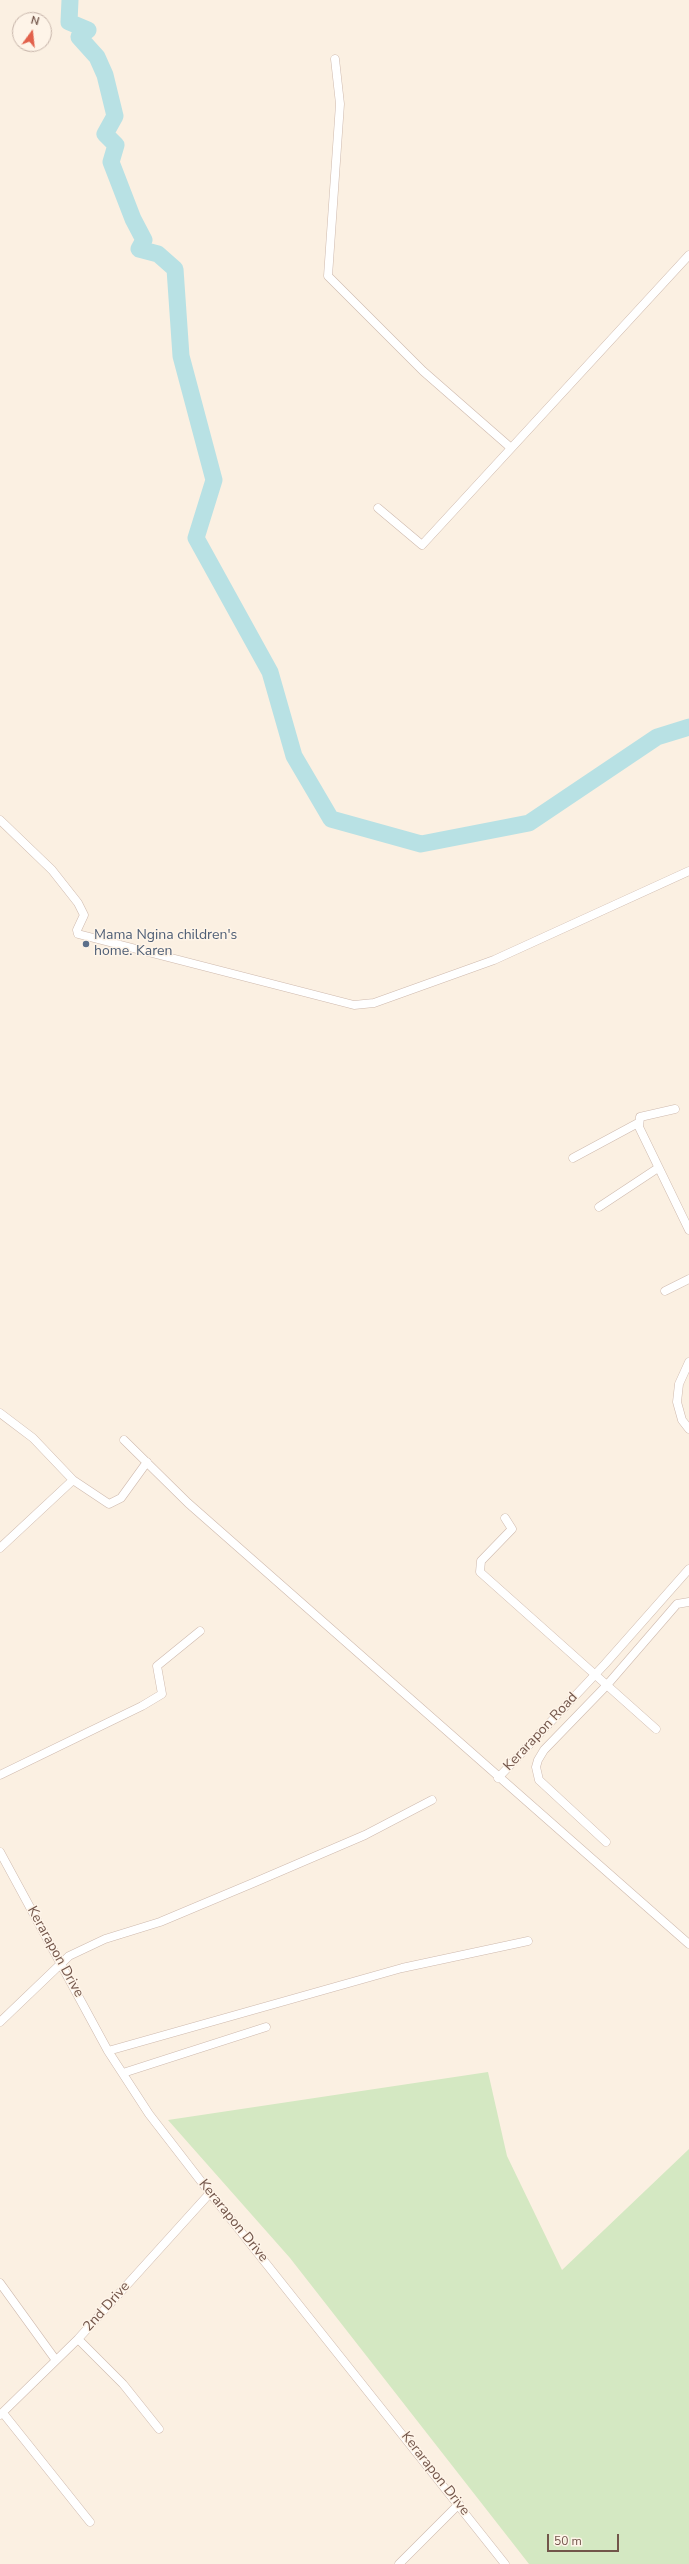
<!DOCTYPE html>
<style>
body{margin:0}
#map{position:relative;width:689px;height:2564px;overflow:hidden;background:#fbf0e2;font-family:"Nunito Sans",sans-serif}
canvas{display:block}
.north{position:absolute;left:12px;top:12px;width:40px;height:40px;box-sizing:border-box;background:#fef4e8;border:1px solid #c6b4a9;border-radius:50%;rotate:15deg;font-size:11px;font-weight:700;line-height:16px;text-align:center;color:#72554a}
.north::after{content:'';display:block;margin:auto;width:14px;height:18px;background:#e2614b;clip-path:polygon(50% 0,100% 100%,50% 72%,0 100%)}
.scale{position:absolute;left:547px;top:2534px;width:72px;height:18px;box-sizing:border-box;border:2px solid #72554a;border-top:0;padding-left:5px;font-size:12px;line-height:14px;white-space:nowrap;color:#72554a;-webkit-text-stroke:3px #fef4e8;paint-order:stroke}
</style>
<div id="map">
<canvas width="689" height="2564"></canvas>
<div class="north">N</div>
<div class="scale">50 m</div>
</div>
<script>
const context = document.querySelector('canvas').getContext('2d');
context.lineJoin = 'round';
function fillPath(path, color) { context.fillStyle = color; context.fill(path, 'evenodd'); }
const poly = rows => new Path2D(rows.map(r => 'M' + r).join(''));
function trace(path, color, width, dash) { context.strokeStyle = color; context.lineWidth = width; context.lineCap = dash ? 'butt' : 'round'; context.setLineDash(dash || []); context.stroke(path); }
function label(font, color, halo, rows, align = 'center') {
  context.font = font + ' "Nunito Sans",sans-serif'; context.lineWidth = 3; context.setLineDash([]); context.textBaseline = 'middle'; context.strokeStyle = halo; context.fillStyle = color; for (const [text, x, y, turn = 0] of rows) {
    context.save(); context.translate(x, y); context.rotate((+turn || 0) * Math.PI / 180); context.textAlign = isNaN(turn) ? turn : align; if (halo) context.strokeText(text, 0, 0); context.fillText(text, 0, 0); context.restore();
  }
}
fillPath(poly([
 [488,2072,507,2156,562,2270,689,2149,689,2564,529,2564,290,2258,168,2120]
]), '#d4e8c2');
trace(poly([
 [70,0,69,22,88,30,79,37,97,57,105,75,115,116,105,134,116,145,111,162,133,219,144,240,139,249,158,254,175,269,181,356,214,480,196,538,270,672,294,756,331,819,421,844,529,823,657,737,689,727]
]), '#b8e1e4', 17);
const minor = poly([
 [335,59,340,104,328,276,423,371,511,448],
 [378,508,422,545,689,255],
 [0,820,52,870,78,903,84,915,77,930,78,934,354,1005,374,1003,494,960,689,871],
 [675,1109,640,1117,639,1127,689,1230],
 [573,1158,638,1123],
 [599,1207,658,1168],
 [665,1291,689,1279],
 [689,1362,679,1384,677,1402,682,1420,689,1429],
 [0,1413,33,1438,73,1480,109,1504,121,1498,147,1462],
 [124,1440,188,1503,689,1944],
 [505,1518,512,1529,481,1561,480,1572,656,1729],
 [0,1548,73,1480],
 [0,1775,142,1706,162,1694,157,1666,200,1631],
 [498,1778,605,1664,689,1569],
 [606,1842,539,1780,536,1767,538,1760,544,1750,607,1685,677,1604,689,1602],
 [0,1852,108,2051,149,2114,210,2193,505,2564],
 [0,2022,69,1956,105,1939,160,1922,253,1883,365,1835,432,1800],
 [108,2051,402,1968,528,1941],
 [123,2073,266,2027],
 [0,2283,55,2359],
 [78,2339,123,2384,159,2429],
 [3,2413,90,2522],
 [0,2415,78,2339,210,2193],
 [399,2564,459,2504]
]);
trace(minor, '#ceb9ad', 9);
trace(minor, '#fff', 8);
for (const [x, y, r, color] of [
 [86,944,4,"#5c6f8a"]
]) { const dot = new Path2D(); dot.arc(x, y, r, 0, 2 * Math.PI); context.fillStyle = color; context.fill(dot); trace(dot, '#fef4e8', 1.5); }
label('14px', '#4e5e75', '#fef4e8', [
 ["Mama Ngina children's",94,936],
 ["home. Karen",94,952]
], 'left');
label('14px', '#72554a', '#fef4e8', [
 ["Kerarapon Road",541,1732,-47],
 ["Kerarapon Drive",55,1952,61],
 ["Kerarapon Drive",233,2221,51],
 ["2nd Drive",107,2307,-48],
 ["Kerarapon Drive",435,2474,52]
]);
</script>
